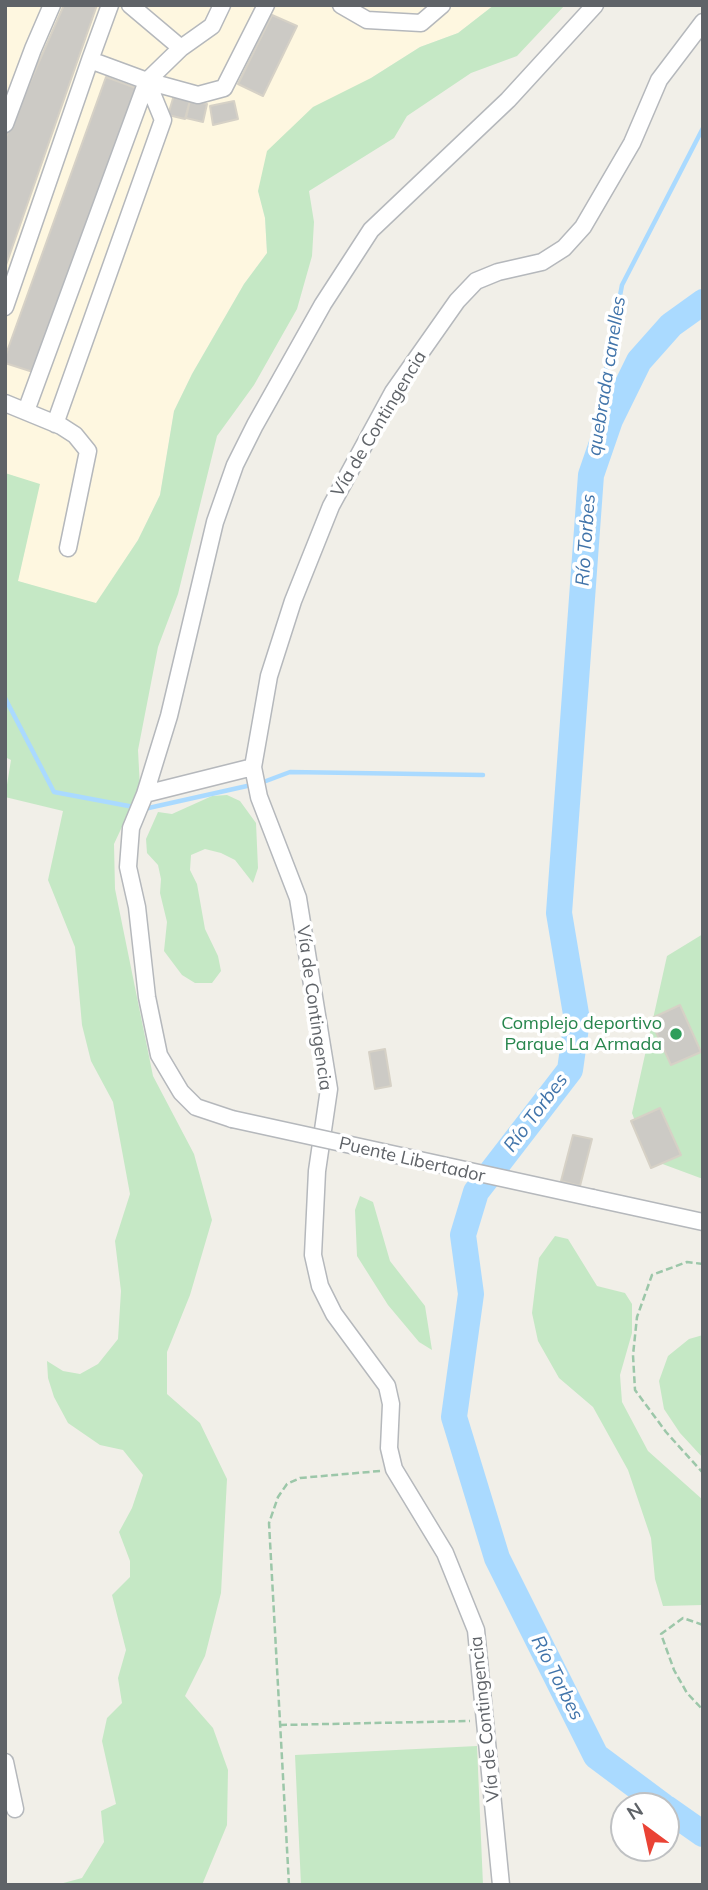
<!DOCTYPE html>
<meta charset="utf-8">
<style>
body{margin:0}
#map{position:relative;width:708px;height:1890px;overflow:hidden;background:#f1efe8;font-family:Mulish,sans-serif}
canvas{display:block}
.frame{position:absolute;inset:0;border:7px solid #5f6368;pointer-events:none}
.north{position:absolute;left:610px;top:1792px;width:70px;height:70px;box-sizing:border-box;background:#fff;border:2px solid #bfc1c3;border-radius:50%;rotate:327deg;font-size:19px;font-weight:700;line-height:28px;text-align:center;color:#5f6368}
.north::after{content:'';display:block;margin:auto;width:24px;height:32px;background:#ea4335;clip-path:polygon(50% 0,100% 100%,50% 72%,0 100%)}
</style>
<div id="map">
<canvas width="708" height="1890"></canvas>
<div class="frame"></div>
<div class="north">N</div>
</div>
<script>
const context = document.querySelector('canvas').getContext('2d');
context.lineJoin = 'round';
function fillPath(path, color) { context.fillStyle = color; context.fill(path, 'evenodd'); }
const poly = rows => new Path2D(rows.map(r => 'M' + r).join(''));
function trace(path, color, width, dash) { context.strokeStyle = color; context.lineWidth = width; context.lineCap = dash ? 'butt' : 'round'; context.setLineDash(dash || []); context.stroke(path); }
function label(font, color, halo, rows, align = 'center') {
  context.font = font + ' Mulish,sans-serif'; context.lineWidth = 7; context.setLineDash([]); context.textBaseline = 'middle'; context.strokeStyle = halo; context.fillStyle = color; for (const [text, x, y, turn = 0] of rows) {
    context.save(); context.translate(x, y); context.rotate((+turn || 0) * Math.PI / 180); context.textAlign = isNaN(turn) ? turn : align; if (halo) context.strokeText(text, 0, 0); context.fillText(text, 0, 0); context.restore();
  }
}
fillPath(poly([
 [5,5,494,5,458,33,420,47,371,78,258,191,265,218,267,253,244,284,192,374,174,411,160,495,138,540,96,604,18,581,39,485,5,473]
]), '#fef7e0');
fillPath(poly([
 [494,5,565,5,517,56,471,73,407,116,394,138,309,191,314,222,312,256,297,309,254,385,217,436,178,594,158,647,138,750,140,788,114,844,115,889,153,1076,194,1154,212,1220,190,1295,167,1352,167,1394,200,1423,227,1479,221,1593,205,1656,185,1696,213,1728,228,1770,227,1825,202,1885,56,1885,82,1878,104,1842,101,1811,116,1804,102,1741,107,1718,122,1703,118,1678,126,1650,112,1595,130,1577,130,1561,119,1532,132,1508,143,1475,123,1450,100,1445,68,1423,54,1397,48,1378,47,1361,63,1371,80,1374,98,1364,118,1339,121,1291,115,1241,130,1194,113,1102,91,1061,82,1025,75,947,48,880,63,811,5,797,11,760,5,757,5,473,40,484,18,581,96,603,138,540,160,495,174,411,192,374,244,284,267,253,265,218,258,191,267,151,313,107,371,78,420,47,458,33],
 [227,795,240,801,256,823,258,868,253,883,235,860,221,853,205,849,191,855,190,870,197,884,205,929,218,956,221,971,212,983,195,983,182,975,164,951,167,922,160,893,161,879,158,865,147,853,146,839,158,812,172,814,212,796],
 [703,934,703,1179,649,1159,632,1113,667,956],
 [360,1196,373,1202,390,1261,425,1306,432,1350,419,1342,388,1305,357,1256,355,1210],
 [555,1236,568,1239,597,1286,625,1293,632,1304,632,1333,620,1375,622,1402,648,1451,703,1500,703,1605,663,1606,655,1579,651,1538,628,1470,593,1407,559,1378,538,1341,532,1313,537,1272,539,1258],
 [703,1335,703,1458,680,1433,664,1409,659,1381,668,1356,689,1339],
 [477,1746,483,1885,301,1885,295,1755]
]), '#c5e8c5');
trace(poly([
 [591,475,597,418,622,285,703,128],
 [5,698,54,792,134,807],
 [266,781,290,772,483,775],
 [144,809,247,786]
]), '#aadaff', 4.5);
trace(poly([
 [663,1806,596,1756,497,1558,454,1417,471,1294,463,1235,476,1192,570,1070,577,1020,559,913,591,475,610,420,639,361,671,325,703,302],
 [666,1808,703,1834]
]), '#aadaff', 26);
const building = poly([
 [64,5,97,5,5,268,5,139,64,5],
 [272,15,297,26,263,96,238,84,272,15],
 [106,77,136,88,33,372,5,363,5,357,106,77],
 [174,95,190,100,185,119,168,115,174,95],
 [190,100,207,104,203,122,186,118,190,100],
 [234,101,238,119,213,125,210,106,234,101],
 [680,1005,701,1052,671,1065,650,1019,680,1005],
 [385,1049,391,1086,375,1089,369,1052,385,1049],
 [660,1108,681,1155,651,1168,631,1121,660,1108],
 [573,1135,592,1139,580,1186,561,1181,573,1135]
]);
fillPath(building, '#cccac5');
trace(building, '#d6d1c6', 2);
const minor = poly([
 [130,5,181,48,212,26,222,5],
 [341,5,367,20,421,23,442,5],
 [90,60,110,5],
 [147,81,198,95,224,88,266,5],
 [5,124,33,49,52,5],
 [5,307,90,60,147,81,163,120,55,424],
 [5,403,61,426,75,435,88,451,68,548],
 [26,411,147,81,181,48],
 [145,794,253,767],
 [232,1119,196,1107,181,1092,159,1055,147,997,137,907,128,867,131,828,145,794,169,716,215,522,235,465,255,425,323,304,371,230,508,100,595,5],
 [593,1198,703,1222],
 [5,1762,15,1809],
 [501,1885,476,1630,445,1553,394,1469,389,1448,391,1404,387,1386,334,1314,320,1286,313,1255,317,1171,329,1089,298,898,259,797,253,767,269,676,293,601,331,506,393,392,457,301,476,281,498,272,542,262,564,248,583,227,632,143,659,80,703,22]
]);
trace(minor, '#b5b8bc', 19);
trace(poly([
 [703,1264,687,1262,652,1275,637,1317,633,1355,635,1390,666,1432,703,1473],
 [703,1625,683,1618,661,1634,674,1670,687,1693,703,1710],
 [280,1725,470,1721],
 [289,1885,269,1523,278,1497,287,1484,300,1478,380,1471]
]), '#9cc7a9', 2.5, [7, 3.5]);
trace(minor, '#fff', 16);
const minorBridge = poly([
 [232,1119,593,1198]
]);
trace(minorBridge, '#b5b8bc', 19, []);
trace(minorBridge, '#fff', 16);
for (const [x, y, r, color] of [
 [676,1034,7,"#2e9e5b"]
]) { const dot = new Path2D(); dot.arc(x, y, r, 0, 2 * Math.PI); context.fillStyle = color; context.fill(dot); trace(dot, '#fff', 2.5); }
label('18px', '#5f6368', '#fff', [
 ["Vía de Contingencia",379,424,-59],
 ["Vía de Contingencia",314,1008,82],
 ["Puente Libertador",412,1160,13],
 ["Vía de Contingencia",485,1719,-96]
]);
label('18px', '#27864d', '#fff', [
 ["Complejo deportivo",662,1024],
 ["Parque La Armada",662,1045]
], 'right');
label('italic 19px', '#4174aa', '#fff', [
 ["quebrada canelles",607,376,-81],
 ["Río Torbes",586,540,-86],
 ["Río Torbes",536,1113,-53],
 ["Río Torbes",557,1678,63]
]);
</script>
